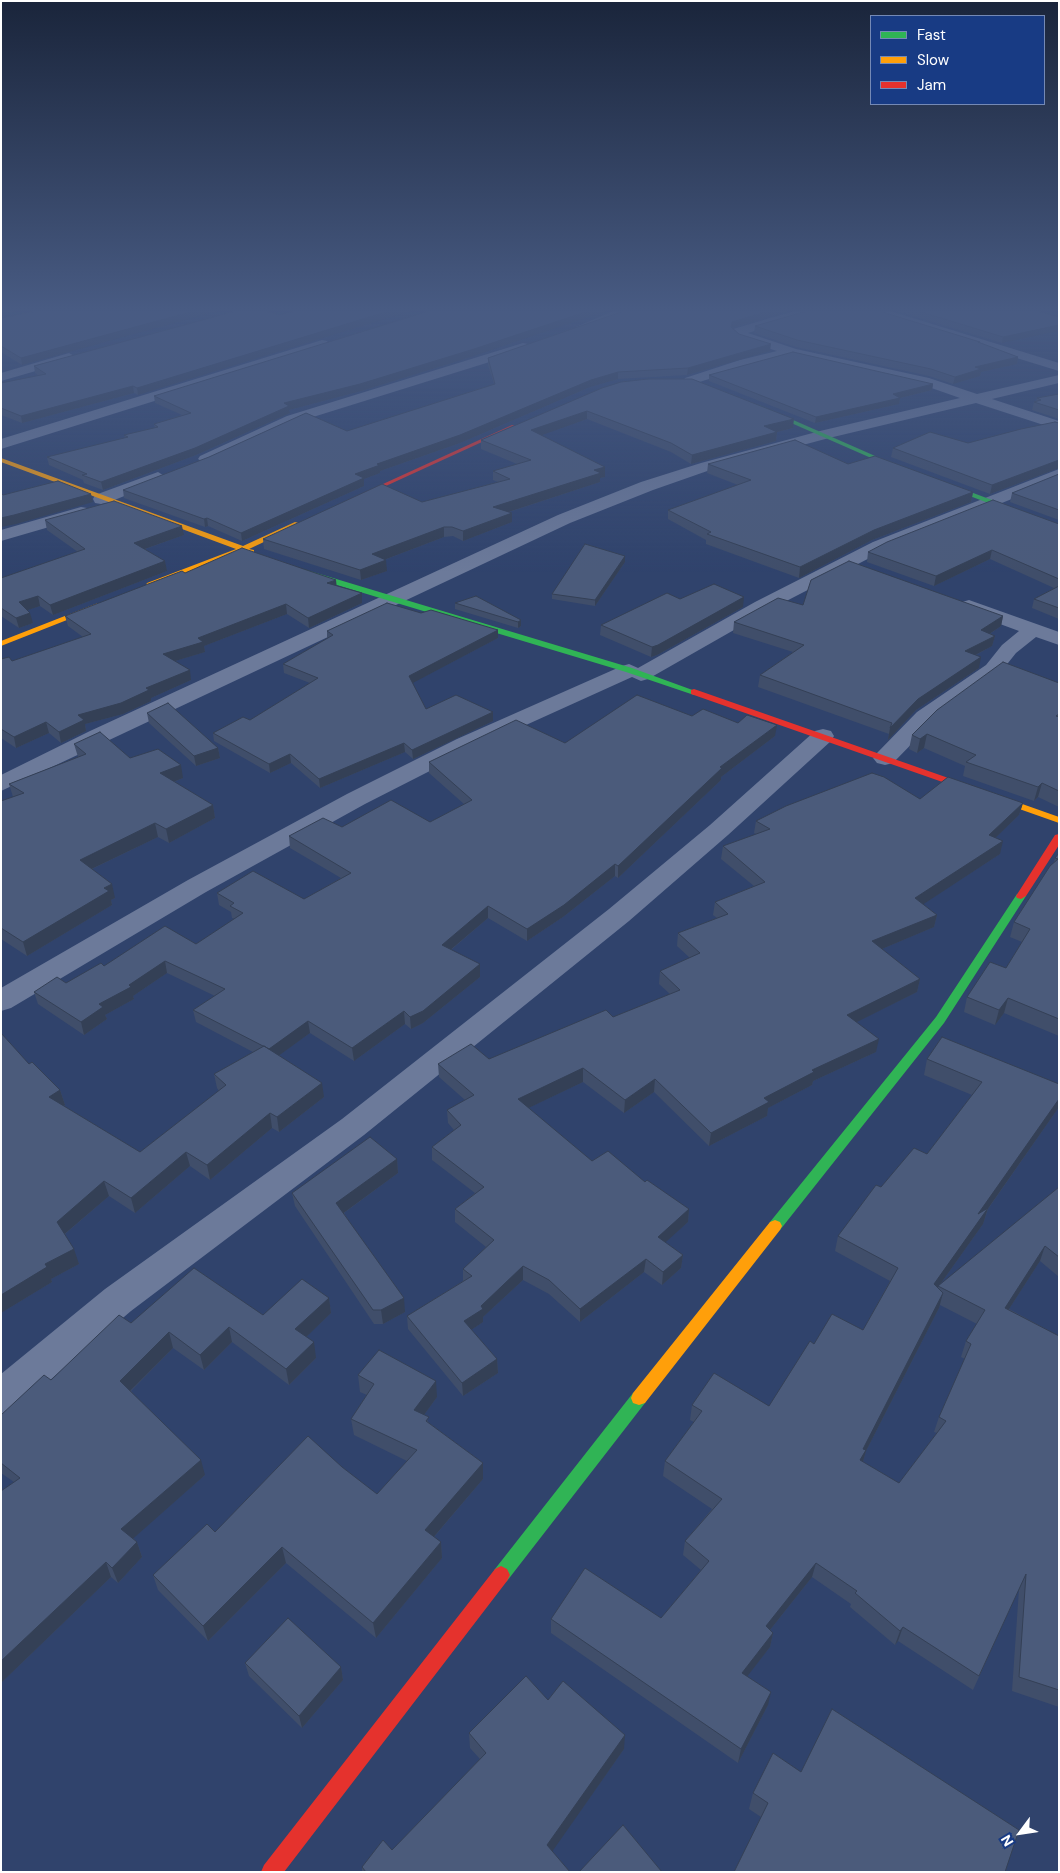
<!DOCTYPE html>
<style>
body{margin:0}
#map{position:relative;width:1060px;height:1873px;overflow:hidden;background:#30436c;font-family:"DM Sans",sans-serif}
canvas{display:block}
.frame{position:absolute;inset:0;border:2px solid #fff;pointer-events:none}
.legend{position:absolute;left:870px;top:15px;width:175px;height:90px;box-sizing:border-box;background:#183b84;border:1px solid #7489b5;margin:0;padding:6px 9px;list-style:none;font-size:15px;color:#fff}
.legend li{display:flex;align-items:center;gap:10px;height:25px}
.legend b{width:25px;border:1px solid #7489b5}
.north{position:absolute;left:995px;top:1808px;width:50px;height:50px;-webkit-text-stroke:4px #183b84;paint-order:stroke;rotate:239deg;font-size:14px;font-weight:700;line-height:20px;text-align:center;color:#fff}
.north::after{content:'';display:block;margin:auto;width:18px;height:22px;background:#fff;clip-path:polygon(50% 0,100% 100%,50% 72%,0 100%)}
</style>
<div id="map">
<canvas width="1060" height="1873"></canvas>
<div class="frame"></div>
<ul class="legend">
<li><b style="height:6px;background:#30b455"></b>Fast</li>
<li><b style="height:6px;background:#ff9f0a"></b>Slow</li>
<li><b style="height:6px;background:#e5322d"></b>Jam</li>
</ul>
<div class="north">N</div>
</div>
<script>
const context = document.querySelector('canvas').getContext('2d');
context.lineJoin = 'round';
const poly = rows => new Path2D(rows.map(r => 'M' + r).join(''));
function fillPath(path, color) { context.fillStyle = color; context.fill(path, 'evenodd'); }
function trace(path, color, width, dash) { context.strokeStyle = color; context.lineWidth = width; context.lineCap = dash ? 'butt' : 'round'; context.setLineDash(dash || []); context.stroke(path); }
fillPath(poly([
 [613,311,630,311,586,330,578,330,576,327,613,311],
 [794,311,813,311,811,314,748,333,796,349,929,378,977,394,1059,375,1059,383,992,399,1059,421,1059,430,976,403,829,438,713,469,653,490,570,523,1,791,1,775,90,731,558,515,641,482,701,463,820,431,960,398,920,384,792,356,750,366,690,385,683,381,685,378,740,360,777,351,739,339,732,332,733,329,794,311],
 [871,311,890,311,1059,363,1059,371,873,314,871,311],
 [322,340,327,341,329,344,327,347,1,449,1,439,322,340],
 [523,343,528,344,530,347,528,350,297,422,212,462,206,464,198,459,200,456,287,416,523,343],
 [69,353,76,357,74,360,1,381,1,373,69,353],
 [1059,469,1059,480,885,550,769,610,648,679,641,681,632,677,473,749,365,804,206,892,11,1008,1,1011,1,988,188,880,347,794,457,739,622,666,629,664,638,668,755,602,873,542,1059,469],
 [158,472,166,477,164,480,107,503,101,504,95,503,93,499,95,495,158,472],
 [81,507,87,508,90,512,87,516,1,541,1,530,81,507],
 [969,600,1059,632,1059,645,1036,637,1016,653,1000,673,933,722,893,763,885,765,877,763,873,758,877,753,917,712,986,665,1002,645,1019,631,962,610,959,606,962,602,969,600],
 [823,729,831,731,834,736,831,741,728,835,629,921,364,1135,131,1311,15,1410,1,1415,1,1374,105,1289,342,1119,609,909,710,825,815,731,823,729]
]), '#6c7a9a');
fillPath(poly([
 [759,405,882,459,1059,525,1059,530,878,461,757,408,756,407,759,405],
 [297,569,303,569,632,668,698,692,694,695,691,694,626,672,297,573,297,569],
 [1021,893,1026,896,944,1023,780,1230,775,1232,770,1230,768,1226,770,1222,936,1017,1017,894,1021,893],
 [639,1391,645,1393,647,1398,645,1403,507,1581,501,1584,495,1581,492,1575,495,1569,633,1393,639,1391]
]), '#30b455');
fillPath(poly([
 [1,458,243,546,295,522,302,524,249,549,254,550,254,554,243,552,150,587,146,585,147,583,236,549,1,462,1,458],
 [98,603,105,605,1,646,1,641,98,603],
 [994,794,1059,817,1059,823,991,799,989,797,994,794],
 [775,1220,780,1222,782,1226,780,1230,645,1403,639,1405,633,1403,631,1398,633,1393,770,1222,775,1220]
]), '#ff9f0a');
fillPath(poly([
 [512,425,517,426,353,501,348,500,512,425],
 [694,689,997,795,999,797,994,800,991,799,691,694,691,690,694,689],
 [1059,834,1059,845,1026,896,1021,899,1017,898,1016,896,1055,835,1059,834],
 [501,1566,507,1569,510,1575,507,1581,284,1872,261,1872,264,1865,495,1569,501,1566]
]), '#e5322d');
fillPath(poly([
 [36,311,22,365,1,352,1,318],
 [236,311,138,395,134,393,22,423,1,415,1,383,39,376,35,373,34,366],
 [788,311,733,328,739,334,770,351,687,375,618,379,590,387,460,443,380,471,380,473,364,479,364,486,242,541,208,526,205,527,124,498,123,490,347,431,494,384,488,365,488,358],
 [896,311,1037,311,1002,343],
 [755,326,980,342,980,343,1018,357,1017,364,981,372,980,376,953,384,929,376,796,347,754,333],
 [474,356,361,391,289,410,290,413,196,455,103,490,84,483,83,480,49,465,47,457,125,438,124,435,155,428,154,424,182,415,155,403,154,396],
 [709,375,933,384,932,390,900,398,899,404,815,423,709,381],
 [602,388,793,428,777,432,776,441,691,464,671,452,587,419,541,435,605,467,605,477,600,478,600,482,509,512,512,522,463,541,453,536,444,537,384,560,387,571,361,580,264,549,263,539,422,502,498,482,493,480,493,471,517,464,481,449,481,440],
 [1059,394,1059,419,1032,410,1034,402,1036,401,1037,398],
 [1059,423,1059,468,990,494,891,457,893,448,968,443],
 [708,464,848,464,973,492,971,502,872,540,799,578,706,544,706,540,668,519,668,510,738,485,707,473],
 [1059,474,1059,520,1010,502,1012,493],
 [45,520,184,535,145,549,167,571,53,615,40,606,27,610,33,623,19,628,1,616,1,578,78,552,47,530],
 [1059,524,1059,619,1032,608,1034,599,1054,588,990,559,934,586,867,562,868,552],
 [625,562,595,606,552,599,552,594],
 [185,573,337,586,362,593,362,603,309,628,287,614,204,646,205,652,175,661,191,680,151,698,151,701,123,714,85,724,86,731,61,743,49,733,16,748,1,738,1,659,12,661,83,637,68,626,65,616],
 [680,599,743,607,657,655,651,657,600,635,601,625],
 [455,603,521,620,521,626,518,628,455,609],
 [803,605,1003,616,1001,626,990,634,995,636,992,646,976,655,979,668,916,710,888,740,889,734,758,687,760,675,793,652,733,633,734,622],
 [421,613,498,630,498,638,412,683,426,709,493,712,493,721,413,759,405,752,320,788,291,763,270,773,214,741,213,733,250,720,310,683,284,673,283,664,327,639,327,631],
 [1059,683,1059,807,1038,797,1034,801,963,776,965,766,924,748,917,753,909,749,912,735],
 [147,713,218,748,220,758,196,766,149,723],
 [692,716,738,723,775,736,721,777,721,780,618,878,615,876,563,917,527,941,488,918,451,950,480,977,423,1023,411,1029,405,1024,354,1061,310,1033,279,1055,324,1097,279,1132,272,1128,210,1180,190,1166,135,1213,109,1196,65,1234,79,1264,51,1279,52,1282,1,1313,29,1064,60,1090,65,1105,64,1106,140,1152,219,1091,217,1088,214,1074,253,1052,196,1022,193,1010,215,996,167,973,133,996,134,999,105,1015,107,1019,84,1035,38,1004,34,992,66,983,104,966,196,944,235,919,232,918,231,912,219,905,217,893,304,899,341,878,290,848,289,836,342,827,430,822,464,804,429,773,429,762,565,743],
 [74,744,130,758,183,778,174,782,213,805,215,818,169,843,158,837,92,869,115,898,111,900,112,905,27,956,1,939,1,801,13,797,9,784,78,757],
 [920,799,1023,803,1019,815,995,838,1000,854,923,904,937,915,934,927,882,949,920,979,917,992,856,1022,876,1052,813,1081,812,1085,768,1108,767,1116,709,1146,654,1092,624,1113,583,1082,528,1108,592,1161,645,1182,689,1209,688,1222,665,1242,683,1255,681,1268,662,1285,644,1272,580,1322,549,1294,523,1280,483,1317,483,1322,471,1330,497,1359,498,1373,463,1396,408,1329,407,1316,463,1281,463,1269,486,1247,455,1222,455,1209,475,1193,432,1160,432,1147,454,1130,448,1123,447,1110,465,1100,439,1077,438,1064,489,1059,613,1017,670,994,659,984,660,971,690,958,677,946,678,933,717,918,713,915,715,902,754,886,721,859,723,846,756,834,754,833,756,821],
 [1059,853,1059,1036,1004,1013,995,1025,964,1012,967,997,1006,968,1022,942,1010,937,1014,922,1054,862,1055,858],
 [927,1059,1059,1107,988,1209,983,1224,939,1286,1059,1187,1059,1277,1040,1261,1009,1309,1059,1336,1059,1707,1012,1691,1019,1589,973,1690,898,1641,895,1645,850,1607,851,1604,812,1577,770,1630,773,1633,770,1647,747,1676,768,1705,738,1763,551,1633,551,1619,661,1618,701,1570,683,1555,685,1541,712,1509,663,1476,665,1461,694,1422,690,1420,692,1405,769,1406,814,1344,863,1330,890,1281,835,1251,838,1236,881,1187,927,1154,972,1095,924,1075],
 [940,1305,977,1324,966,1341,961,1357,965,1359,939,1417,934,1432,937,1433,899,1483,863,1462,866,1451,939,1308],
 [397,1159,398,1173,344,1213,405,1312,383,1324,374,1324,295,1206,292,1193],
 [329,1298,331,1313,306,1337,316,1358,289,1385,232,1342,204,1370,173,1348,131,1391,205,1475,133,1538,137,1542,142,1557,118,1583,111,1577,1,1683,1,1491,14,1482,1,1473,1,1415,131,1323,263,1315],
 [358,1375,437,1397,424,1415,429,1423,483,1463,483,1479,434,1537,441,1542,442,1558,376,1638,286,1563,208,1641,158,1590,153,1575,215,1532,377,1494,407,1461,354,1435,351,1419,367,1395,360,1392],
 [245,1663,341,1667,343,1680,302,1728,249,1676],
 [548,1700,624,1749,552,1851,570,1872,362,1872,362,1867,392,1850,480,1759,470,1748,469,1733],
 [801,1772,761,1817,749,1809,753,1793]
]), '#404e6a');
fillPath(poly([
 [1,311,16,311,1,314],
 [194,311,218,311,22,365,21,358],
 [389,311,411,311,138,395,137,388],
 [588,311,606,311,474,356,361,391,289,410,290,413,196,455,103,490,101,482,284,403],
 [768,311,788,311,731,328,732,322],
 [1059,325,1059,331,1002,343,1003,337],
 [771,344,770,351,687,375,688,368],
 [1018,357,1017,364,981,372,980,376,953,384,955,377,975,367],
 [618,372,618,379,590,387,460,443,380,471,380,473,364,479,364,486,242,541,241,533,355,474,377,464,591,380],
 [933,384,932,390,900,398,899,404,815,423,816,417,893,394],
 [133,386,134,393,22,423,21,416],
 [587,411,587,419,531,439,531,430],
 [794,419,793,428,777,432,776,441,691,464,692,455,764,426],
 [1059,460,1059,468,990,494,992,485],
 [605,467,605,477,600,478,600,482,493,517,493,507,594,470],
 [973,492,971,502,872,540,799,578,800,567,874,530],
 [91,494,93,502,16,524,1,527,1,518],
 [512,513,512,522,463,541,463,531],
 [207,518,208,526,205,527,204,519],
 [182,526,184,535,136,552,134,543],
 [444,527,444,537,373,564,372,554],
 [992,550,990,559,934,586,936,576],
 [625,556,625,562,595,606,595,600],
 [386,560,387,571,361,580,360,570],
 [165,561,167,571,53,615,50,605],
 [336,580,337,589,327,583],
 [362,593,362,603,309,628,308,618],
 [38,596,40,606,22,612,19,602],
 [744,597,743,607,657,655,651,657,652,647],
 [286,604,287,614,204,646,205,652,165,664,163,654,198,638],
 [30,613,33,623,19,628,16,618],
 [1003,616,1001,626,979,641,981,630],
 [521,620,521,626,518,628,518,622],
 [498,630,498,638,409,685,409,676],
 [995,636,992,646,962,662,965,651],
 [981,657,979,668,916,710,888,740,890,728,918,699],
 [190,670,191,680,151,698,151,701,123,714,85,724,86,731,61,743,59,732,78,715],
 [493,712,493,721,413,759,412,750],
 [46,722,49,733,16,748,14,737],
 [777,725,775,736,721,777,721,780,618,878,618,866,720,767],
 [927,734,924,748,917,753,920,739],
 [404,743,405,752,320,788,319,779],
 [218,748,220,758,196,766,194,756],
 [290,754,291,763,270,773,269,764],
 [181,765,183,778,163,786,160,773],
 [1042,783,1038,797,1034,801,1038,787],
 [1023,803,1019,815,985,848,989,835],
 [213,805,215,818,169,843,166,829],
 [155,823,158,837,83,873,80,860],
 [1003,841,1000,854,913,911,915,898],
 [615,864,615,876,563,917,527,941,527,929],
 [112,884,115,898,111,900,112,905,27,956,23,942,104,888],
 [488,906,488,918,442,957,442,945],
 [937,915,934,927,870,954,872,941],
 [165,961,167,973,133,996,134,999,105,1015,107,1019,84,1035,81,1022,99,1004],
 [480,964,480,977,423,1023,411,1029,410,1017],
 [920,979,917,992,845,1028,847,1015],
 [1008,998,1004,1013,995,1025,999,1010],
 [404,1011,405,1024,354,1061,352,1048],
 [308,1021,310,1033,270,1062,268,1049],
 [879,1039,876,1052,813,1081,812,1085,768,1108,767,1116,709,1146,711,1133,764,1098,812,1070],
 [583,1068,583,1082,518,1113,518,1099],
 [655,1079,654,1092,624,1113,625,1100],
 [322,1083,324,1097,279,1132,277,1117],
 [60,1090,65,1105,54,1111,49,1097],
 [1059,1099,1059,1107,980,1220,988,1208,983,1224,929,1300,934,1284,978,1214],
 [270,1113,272,1128,210,1180,207,1165],
 [186,1152,190,1166,135,1213,131,1198],
 [397,1159,398,1173,338,1217,336,1203],
 [104,1181,109,1196,61,1237,57,1222],
 [689,1209,688,1222,657,1250,658,1237],
 [1045,1246,1040,1261,1000,1323,1005,1308],
 [74,1249,79,1264,51,1279,52,1282,1,1313,1,1295,45,1264],
 [683,1255,681,1268,662,1285,663,1272],
 [646,1259,644,1272,580,1322,580,1309],
 [523,1266,523,1280,483,1317,483,1322,465,1334,464,1321],
 [943,1293,939,1308,866,1451,862,1465,856,1475,863,1449],
 [329,1298,331,1313,298,1345,295,1329],
 [404,1298,405,1312,383,1324,381,1310],
 [229,1327,232,1342,204,1370,200,1355],
 [169,1332,173,1348,125,1396,120,1381],
 [314,1342,316,1358,289,1385,286,1369],
 [497,1359,498,1373,463,1396,462,1383],
 [436,1381,437,1397,416,1426,414,1410],
 [201,1460,205,1475,127,1544,121,1529],
 [483,1463,483,1479,426,1546,425,1530],
 [137,1542,142,1557,118,1583,112,1568],
 [441,1542,442,1558,376,1638,373,1623],
 [282,1547,286,1563,208,1641,203,1626],
 [106,1562,111,1577,1,1683,1,1661],
 [816,1563,812,1577,762,1640,766,1626],
 [903,1627,898,1641,895,1645,900,1631],
 [773,1633,770,1647,739,1687,742,1673],
 [341,1667,343,1680,302,1728,299,1716],
 [771,1692,768,1705,738,1763,741,1749],
 [625,1735,624,1749,547,1859,547,1845]
]), '#344056');
const building = poly([
 [36,311,194,311,21,358,1,346,1,318,36,311],
 [236,311,266,311,280,315,295,311,389,311,137,388,133,386,21,416,1,408,1,383,46,374,34,366,236,311],
 [429,311,588,311,474,349,360,384,284,403,289,406,195,448,101,482,82,475,87,474,47,457,128,437,124,435,158,427,154,424,191,413,154,396,429,311],
 [624,311,768,311,732,322,731,327,739,334,771,344,688,368,618,372,591,380,460,435,377,464,380,465,355,474,364,478,241,533,207,518,204,519,123,490,209,457,306,413,347,431,495,384,488,358,624,311],
 [807,311,879,311,980,342,978,342,1018,357,975,367,981,369,955,377,931,369,797,340,755,326,807,311],
 [918,311,1037,311,1059,317,1059,325,1003,337,918,311],
 [793,352,933,384,893,394,900,398,816,417,709,375,793,352],
 [648,379,692,379,794,419,764,426,777,432,692,455,671,443,587,411,531,430,605,467,594,470,601,473,493,507,512,513,463,531,452,527,444,527,372,554,386,560,360,570,263,539,382,484,422,502,510,479,493,471,531,460,481,440,602,388,621,382,648,379],
 [1059,394,1059,410,1034,402,1041,400,1037,398,1059,394],
 [1055,422,1059,423,1059,460,992,485,893,448,930,432,968,443,1021,429,1055,422],
 [795,440,848,464,875,456,973,492,874,530,800,567,707,534,711,532,668,510,751,480,708,464,795,440],
 [1059,474,1059,510,1012,493,1059,474],
 [58,481,91,494,14,515,1,518,1,493,3,495,58,481],
 [993,500,1059,524,1059,579,992,550,936,576,868,552,887,542,993,500],
 [114,501,182,526,134,543,165,561,50,605,38,596,19,602,30,613,16,618,1,608,1,578,85,549,45,520,114,501],
 [585,544,625,556,595,600,552,594,585,544],
 [242,548,336,580,327,583,362,593,308,618,286,604,198,638,203,642,163,654,190,670,146,688,149,690,121,703,78,715,84,720,59,732,46,722,14,737,1,729,1,659,9,657,12,661,91,634,65,616,182,571,185,573,242,548],
 [849,561,1003,616,981,630,995,636,965,651,981,657,918,699,890,728,892,723,760,675,804,645,734,622,778,598,803,605,811,580,849,561],
 [714,584,744,597,658,645,652,647,601,625,667,593,680,599,714,584],
 [1059,586,1059,608,1034,599,1059,586],
 [476,596,521,620,518,622,455,603,476,596],
 [387,603,421,613,431,610,498,630,409,676,426,709,456,695,493,712,412,750,404,743,319,779,290,754,269,764,213,733,243,717,250,720,318,678,283,664,333,635,327,631,387,603],
 [1003,662,1059,683,1059,714,1056,716,1059,717,1059,791,1042,783,1038,787,966,762,976,755,927,734,920,739,912,735,937,710,1003,662],
 [637,695,692,716,703,709,738,723,747,715,777,725,720,767,722,768,618,866,615,864,564,905,527,929,488,906,442,945,480,964,423,1011,410,1017,404,1011,352,1048,308,1021,269,1049,264,1046,263,1046,193,1010,225,989,165,961,129,985,131,987,99,1004,103,1007,81,1022,34,992,57,977,66,983,101,963,104,966,165,926,196,944,243,913,230,906,234,903,217,893,253,871,304,899,351,873,289,836,323,818,342,827,391,800,430,822,472,800,429,762,516,720,565,743,637,695],
 [168,703,218,748,194,756,147,713,168,703],
 [100,732,130,758,158,749,181,765,160,773,213,805,166,829,155,823,80,860,112,884,104,888,109,891,23,942,1,928,1,801,24,793,9,784,86,754,74,744,100,732],
 [872,773,884,777,920,799,948,777,1023,803,989,835,1003,841,915,898,937,915,872,941,920,979,847,1015,879,1039,812,1070,814,1072,764,1098,769,1102,711,1133,655,1079,625,1100,583,1068,518,1099,592,1161,608,1151,645,1182,647,1180,689,1209,658,1237,683,1255,663,1272,646,1259,580,1309,549,1280,523,1266,481,1306,483,1309,464,1321,497,1359,462,1383,407,1316,472,1276,463,1269,494,1240,455,1209,484,1187,432,1147,461,1125,447,1110,474,1095,438,1064,471,1044,489,1059,606,1010,613,1017,680,990,660,971,700,953,678,933,728,914,715,902,765,882,723,846,770,829,756,821,786,806,872,773],
 [1059,853,1059,1019,1008,998,999,1010,967,997,990,962,1006,968,1030,929,1014,922,1050,866,1058,859,1055,858,1059,853],
 [1,1033,29,1064,32,1062,60,1090,49,1097,140,1152,226,1085,214,1074,264,1046,322,1083,277,1117,270,1113,207,1165,186,1152,131,1198,104,1181,57,1222,74,1249,45,1264,47,1267,1,1295,1,1033],
 [942,1037,1059,1084,1059,1099,978,1214,988,1208,934,1284,943,1293,863,1449,866,1450,860,1460,899,1483,946,1421,939,1417,971,1344,966,1341,985,1310,938,1286,1059,1187,1059,1257,1045,1246,1005,1308,1059,1336,1059,1690,1019,1677,1026,1574,979,1676,903,1627,900,1631,855,1593,857,1591,816,1563,766,1626,773,1633,742,1673,771,1692,741,1749,551,1619,585,1568,661,1618,709,1561,685,1541,722,1499,665,1461,702,1411,692,1405,714,1373,769,1406,810,1341,814,1344,832,1314,863,1330,898,1268,838,1236,876,1185,881,1187,914,1148,927,1154,982,1082,927,1059,942,1037],
 [370,1137,397,1159,336,1203,404,1298,381,1310,373,1310,292,1193,370,1137],
 [194,1268,263,1315,302,1279,329,1298,295,1329,314,1342,286,1369,229,1327,200,1355,169,1332,120,1381,201,1460,121,1529,137,1542,112,1568,106,1562,1,1661,1,1491,20,1478,1,1463,1,1415,44,1375,51,1380,119,1315,131,1323,194,1268],
 [379,1350,436,1381,414,1410,429,1417,426,1421,483,1463,425,1530,441,1542,373,1623,282,1547,203,1626,153,1575,207,1524,215,1532,308,1436,342,1467,377,1494,417,1450,351,1419,374,1384,358,1375,379,1350],
 [288,1618,341,1667,299,1716,245,1663,288,1618],
 [526,1676,548,1700,563,1681,625,1735,547,1845,570,1872,366,1872,362,1867,383,1840,392,1850,486,1753,469,1733,526,1676],
 [832,1709,1019,1830,1005,1872,734,1872,768,1803,753,1793,773,1753,801,1772,832,1709],
 [623,1825,662,1872,579,1872,623,1825]
]);
fillPath(building, '#4b5b7b');
trace(building, '#344056', 1);
const sky = context.createLinearGradient(0, 0, 0, 573);
sky.addColorStop(0, '#1a253b');
sky.addColorStop(0.54, '#485b83');
sky.addColorStop(1, '#485b8300');
context.fillStyle = sky;
context.fillRect(0, 0, 1060, 573);
</script>
